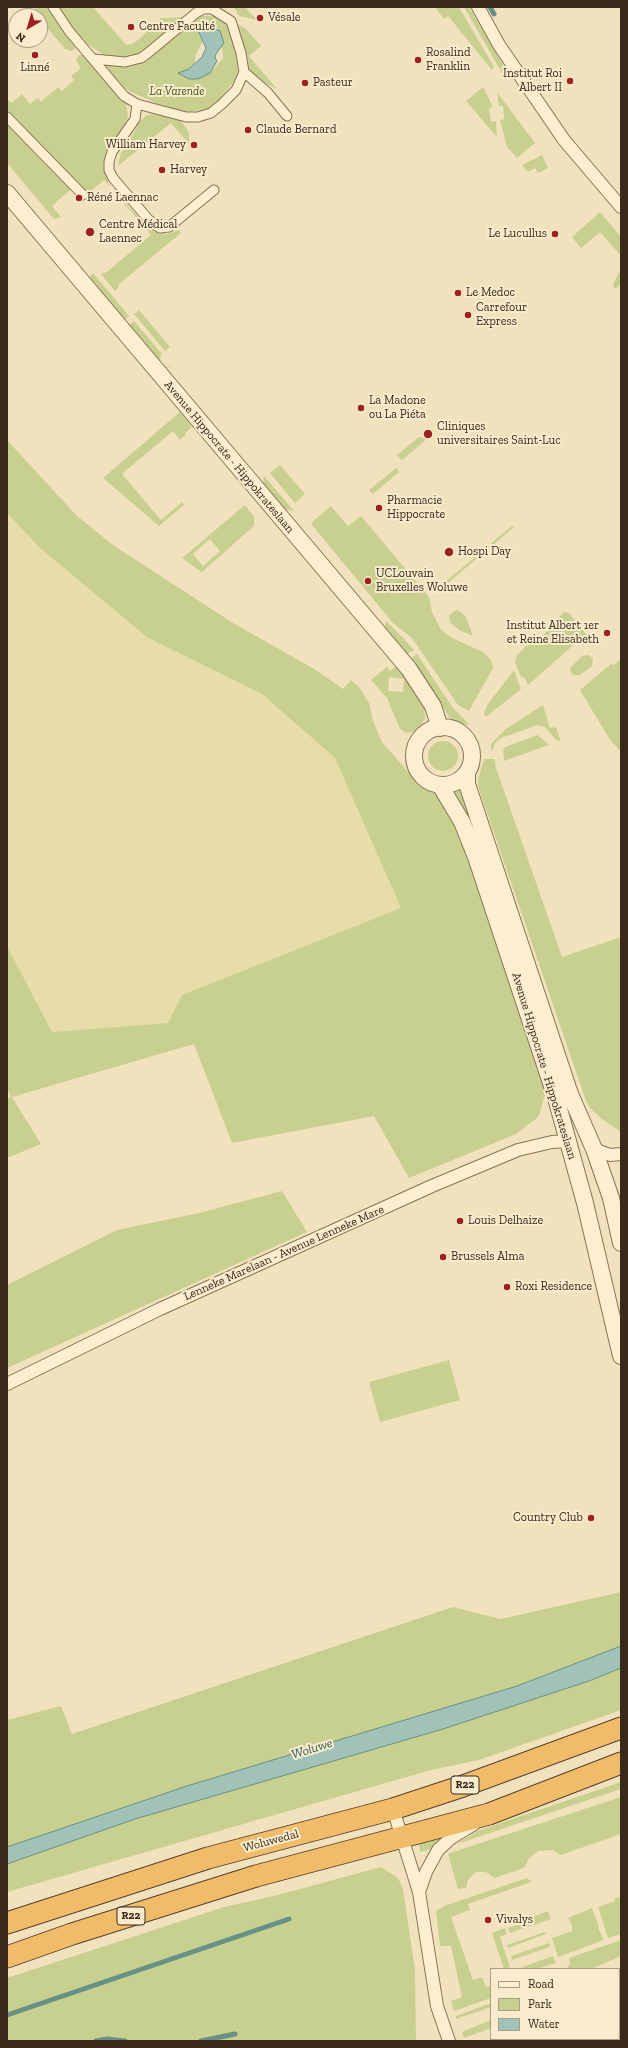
<!DOCTYPE html>
<meta charset="utf-8">
<style>
body{margin:0}
#map{position:relative;width:628px;height:2048px;overflow:hidden;background:#f1e2bd;font-family:"Zilla Slab",serif}
canvas{display:block}
.frame{position:absolute;inset:0;border:8px solid #38291b;pointer-events:none}
.legend{position:absolute;left:490px;top:1968px;width:130px;height:72px;box-sizing:border-box;background:#f8eccd;border:1px solid #ab9e86;margin:0;padding:5px 7px;list-style:none;font-size:12px;color:#38291b}
.legend li{display:flex;align-items:center;gap:8px;height:20px}
.legend b{width:20px;border:1px solid #ab9e86}
.north{position:absolute;left:8px;top:8px;width:40px;height:40px;box-sizing:border-box;background:#f8eccd;border:1px solid #ab9e86;border-radius:50%;rotate:218deg;font-size:11px;font-weight:700;line-height:16px;text-align:center;color:#38291b}
.north::after{content:'';display:block;margin:auto;width:14px;height:18px;background:#9e2020;clip-path:polygon(50% 0,100% 100%,50% 72%,0 100%)}
</style>
<div id="map">
<canvas width="628" height="2048"></canvas>
<div class="frame"></div>
<ul class="legend">
<li><b style="height:5px;background:#fbefd0"></b>Road</li>
<li><b style="height:11px;background:#c8d090"></b>Park</li>
<li><b style="height:11px;background:#a1c2b8"></b>Water</li>
</ul>
<div class="north">N</div>
</div>
<script>
const context = document.querySelector('canvas').getContext('2d');
context.lineJoin = 'round';
function fillPath(path, color) { context.fillStyle = color; context.fill(path, 'evenodd'); }
const poly = rows => new Path2D(rows.map(r => 'M' + r).join(''));
function trace(path, color, width, dash) { context.strokeStyle = color; context.lineWidth = width; context.lineCap = dash ? 'butt' : 'round'; context.setLineDash(dash || []); context.stroke(path); }
function label(font, color, halo, rows, align = 'center') {
  context.font = font + ' "Zilla Slab",serif'; context.lineWidth = 4; context.setLineDash([]); context.textBaseline = 'middle'; context.strokeStyle = halo; context.fillStyle = color; for (const [text, x, y, turn = 0] of rows) {
    context.save(); context.translate(x, y); context.rotate((+turn || 0) * Math.PI / 180); context.textAlign = isNaN(turn) ? turn : align; if (halo) context.strokeText(text, 0, 0); context.fillText(text, 0, 0); context.restore();
  }
}
fillPath(poly([
 [7,513,40,548,148,638,262,694,335,758,401,908,182,995,168,1023,52,1032,7,946]
]), '#e7dda9');
fillPath(poly([
 [34,7,47,7,76,46,76,48,71,51,65,49,43,23,46,21],
 [58,7,94,8,126,45,132,44,138,40,161,18,185,17,143,52,128,58,105,56,85,42,75,31,60,14],
 [234,7,245,7,257,20,239,16],
 [435,7,459,7,494,67,492,70,448,16,444,19],
 [464,7,469,7,506,70,502,73],
 [199,16,215,16,225,22,229,28,238,57,238,70,235,80,215,105,207,109,190,112,175,110,158,104,125,89,106,67,108,64,126,66,141,62],
 [205,26,224,43,222,46,223,58,210,73,186,77,178,73,189,69,195,65,195,56,203,41,198,30,200,27],
 [235,23,245,28,261,46,249,56,277,89,257,79,247,70],
 [79,55,84,55,126,102,128,116,123,130,113,143,105,158,105,168,109,186,104,180,86,195,7,113,7,99,11,103,22,94,30,104,38,98,41,102,58,87,62,91,74,80,71,76,79,70,80,67,76,60],
 [483,87,493,107,489,108,491,122,496,121,497,137,466,101],
 [497,92,535,143,517,158,507,147,500,120,504,119,503,106,499,106],
 [156,114,172,116,182,122,189,133,189,144,171,123,118,166,121,153,133,135,139,122,147,115],
 [7,123,81,198,80,200,71,189,52,206,61,217,54,219,7,163],
 [542,155,548,168,538,173,535,168,528,172,522,165],
 [111,188,150,229,161,233,167,234,179,230,181,233,118,285,119,287,115,291,101,274,107,272,151,235],
 [600,212,621,237,621,256,600,232,581,248,572,237],
 [621,269,621,284,615,289,613,286,614,282],
 [93,273,129,316,124,320,88,278],
 [139,310,170,347,165,351,134,314],
 [134,321,162,354,160,358,161,364,166,367,172,366,167,368,162,366,128,326],
 [180,412,192,427,185,433,186,435,180,440,173,431,122,474,161,520,182,502,184,505,159,526,103,478],
 [419,437,427,439,402,460,397,455],
 [7,440,77,516,113,545,233,623,316,670,343,689,351,680,359,687,369,703,373,721,382,742,416,781,437,795,460,831,546,1090,540,1113,536,1119,526,1126,516,1134,409,1178,374,1116,232,1143,194,1044,12,1097,41,1144,7,1158,7,1099,11,1097,7,1089,7,946,52,1032,168,1023,182,995,401,908,335,758,262,694,148,638,40,548,7,513],
 [280,465,305,494,295,503,270,473],
 [396,468,399,472,373,494,369,490],
 [264,476,294,511,284,509,263,485],
 [245,505,254,517,254,526,202,572,182,558],
 [210,539,220,551,203,566,193,554],
 [331,506,348,526,361,516,429,597,432,612,441,630,452,638,483,652,491,660,493,668,469,711,458,705,412,638,392,622,313,526,311,523],
 [512,526,514,527,441,589,439,587],
 [456,610,461,612,466,617,473,636,459,630,450,622,449,615],
 [564,612,569,613,586,634,528,685,524,677,521,677,517,668,515,662,517,656,525,647,539,640],
 [386,621,403,638,414,650,406,655,384,629],
 [417,654,453,708,470,725,458,723,449,717,431,688,409,659],
 [588,655,593,658,592,666,580,675,573,675,570,671,571,667,582,656],
 [621,659,621,752,610,740,580,690,611,664,614,665],
 [396,666,414,688,424,706,425,718,421,726,413,732,406,733,400,729,387,698,371,680,387,667,390,671],
 [389,677,404,679,403,692,388,691],
 [514,670,521,689,486,717,484,713,488,704],
 [543,705,550,728,556,727,561,742,556,740,545,727,538,725,501,738,495,743,492,751,491,750,491,744,507,728],
 [538,735,549,745,504,761,503,751,505,747],
 '428 756a15 15 0 1 1 30 0a15 15 0 1 1-30 0Z',
 [484,759,494,759,496,764,495,765,562,957,621,937,621,1132,602,1119,591,1109,586,1101,479,789,478,780],
 [461,788,472,824,471,824,452,791],
 [282,1191,307,1232,7,1368,7,1285,117,1230,199,1213],
 [449,1360,460,1400,380,1422,369,1382],
 [621,1592,621,1710,479,1760,431,1770,7,1892,7,1720,61,1706,72,1734,453,1607,501,1619],
 [621,1782,621,1789,457,1844,477,1831],
 [621,1797,621,1834,561,1855,552,1850,539,1851,529,1858,524,1868,494,1878,486,1872,475,1872,468,1880,466,1888,458,1889,448,1854,450,1853],
 [441,1836,441,1839,432,1849,420,1852,419,1844,422,1840],
 [381,1867,398,1878,403,1889,415,1970,416,2041,7,2041,7,1978,224,1907,274,1896],
 [527,1878,531,1882,468,1904,470,1910,451,1917,473,1980,482,1977,486,1987,491,1986,491,1998,454,2011,451,2001,462,1997,451,1946,440,1946,436,1911,447,1905],
 [619,1897,621,1904,621,1934,608,1938,598,1907,615,1901,614,1899],
 [592,1908,599,1927,598,1928,604,1940,558,1957,552,1938,572,1931,572,1925,568,1918],
 [548,1911,551,1919,510,1933,508,1928,516,1925,516,1923],
 [505,1928,507,1934,500,1937,510,1967,504,1969,492,1933],
 [545,1932,546,1934,508,1948,507,1945],
 [621,1940,621,1956,591,1969,567,1969,570,1963,569,1958],
 [549,1943,550,1947,512,1960,511,1956],
 [553,1956,556,1963,537,1969,517,1969],
 [491,2003,491,2007,456,2019,456,2016],
 [491,2020,491,2028,464,2038,462,2032],
 [553,2039,589,2039,588,2041,548,2041]
]), '#c8d090');
const water = poly([
 [207,26,220,31,224,43,216,54,215,58,217,61,210,73,198,79,189,79,178,73,189,69,202,57,206,48,197,28,207,26],
 [621,1646,621,1668,589,1681,443,1729,135,1819,7,1864,7,1847,187,1786,517,1686,621,1646]
]);
fillPath(water, '#a1c2b8');
trace(water, '#689086', 1);
trace(poly([
 [490,7,494,14],
 [7,2015,289,1919],
 [96,2041,107,2039,125,2041],
 [201,2041,235,2034]
]), '#689086', 5);
const pedestrian = poly([
 [53,7,69,31,124,96,137,104,186,117,198,117,211,113,222,104,236,90,244,72,241,53,231,21,212,9,203,9,196,13,148,53,141,58,125,62,94,59],
 [244,72,268,93,287,116],
 [137,104,135,119,112,152,109,162,109,170,113,178,149,220,160,228,169,227,214,190],
 [7,117,83,195]
]);
const minor = poly([
 [478,7,499,45,564,140,621,207],
 [594,1149,610,1155,621,1154],
 [7,1384,160,1309,432,1186,518,1150,552,1142,568,1141],
 [393,1809,419,1892,437,2006,449,2041],
 [419,1892,426,1872,438,1850,451,1838,474,1824]
]);
const tertiary = poly([
 [7,193,409,669,433,706,440,728],
 '414 756a29 29 0 1 1 58 0a29 29 0 1 1-58 0Z',
 [467,773,467,784,570,1094,594,1149,611,1198,621,1243],
 [440,785,462,822,476,857,556,1098,585,1203,621,1356]
]);
const trunk = poly([
 [7,1923,208,1858,393,1809,463,1786,621,1728],
 [7,1957,72,1934,256,1876,489,1814,621,1763]
]);
trace(pedestrian, '#8a7155', 11);
trace(minor, '#8a7155', 14);
trace(tertiary, '#8a7155', 18);
trace(trunk, '#573f2a', 23);
trace(pedestrian, '#fbefd0', 9);
trace(minor, '#fbefd0', 12);
trace(tertiary, '#fbefd0', 16);
trace(trunk, '#f1bc6a', 21);
for (const [x, y, r, color] of [
 [260,18,4,"#9e2020"],
 [131,27,4,"#9e2020"],
 [35,55,4,"#9e2020"],
 [418,60,4,"#9e2020"],
 [570,81,4,"#9e2020"],
 [305,83,4,"#9e2020"],
 [248,130,4,"#9e2020"],
 [194,145,4,"#9e2020"],
 [162,170,4,"#9e2020"],
 [79,198,4,"#9e2020"],
 [90,232,5,"#9e2020"],
 [555,234,4,"#9e2020"],
 [458,293,4,"#9e2020"],
 [468,315,4,"#9e2020"],
 [361,408,4,"#9e2020"],
 [428,434,5,"#9e2020"],
 [379,508,4,"#9e2020"],
 [449,552,5,"#9e2020"],
 [368,581,4,"#9e2020"],
 [607,633,4,"#9e2020"],
 [460,1221,4,"#9e2020"],
 [443,1257,4,"#9e2020"],
 [507,1287,4,"#9e2020"],
 [591,1518,4,"#9e2020"],
 [488,1920,4,"#9e2020"]
]) { const dot = new Path2D(); dot.arc(x, y, r, 0, 2 * Math.PI); context.fillStyle = color; context.fill(dot); trace(dot, '#f8eccd', 1.5); }
for (const [x, y, w] of [
 [465,1785,28],
 [131,1916,28]
]) { const box = new Path2D(); box.roundRect(x - w / 2, y - 9, w, 18, 3); context.fillStyle = '#f8eccd'; context.fill(box); trace(box, '#38291b', 1); }
label('bold 11px', '#38291b', null, [
 ["R22",465,1785],
 ["R22",131,1916]
]);
label('12px', '#38291b', '#f8eccd', [
 ["Vésale",268,18],
 ["Centre Faculté",139,27],
 ["Rosalind",426,53],
 ["Franklin",426,67],
 ["Linné",35,68,"center"],
 ["Institut Roi",562,74,"right"],
 ["Albert II",562,88,"right"],
 ["Pasteur",313,83],
 ["Claude Bernard",256,130],
 ["William Harvey",186,145,"right"],
 ["Harvey",170,170],
 ["Réné Laennac",87,198],
 ["Centre Médical",99,225],
 ["Laennec",99,239],
 ["Le Lucullus",547,234,"right"],
 ["Le Medoc",466,293],
 ["Carrefour",476,308],
 ["Express",476,322],
 ["La Madone",369,401],
 ["ou La Piéta",369,415],
 ["Cliniques",437,427],
 ["universitaires Saint-Luc",437,441],
 ["Pharmacie",387,501],
 ["Hippocrate",387,515],
 ["Hospi Day",458,552],
 ["UCLouvain",376,574],
 ["Bruxelles Woluwe",376,588],
 ["Institut Albert 1er",599,626,"right"],
 ["et Reine Elisabeth",599,640,"right"],
 ["Louis Delhaize",468,1221],
 ["Brussels Alma",451,1257],
 ["Roxi Residence",515,1287],
 ["Country Club",583,1518,"right"],
 ["Vivalys",496,1920]
], 'left');
label('italic 12px', '#48561f', '#f8eccd', [
 ["La Varende",177,92]
]);
label('12px', '#38291b', '#f8eccd', [
 ["Avenue Hippocrate - Hippokrateslaan",229,457,50],
 ["Avenue Hippocrate - Hippokrateslaan",544,1066,73],
 ["Lenneke Marelaan - Avenue Lenneke Mare",284,1253,-24],
 ["Woluwedal",271,1841,-15]
]);
label('italic 13px', '#285956', '#f8eccd', [
 ["Woluwe",312,1749,-17]
]);
</script>
